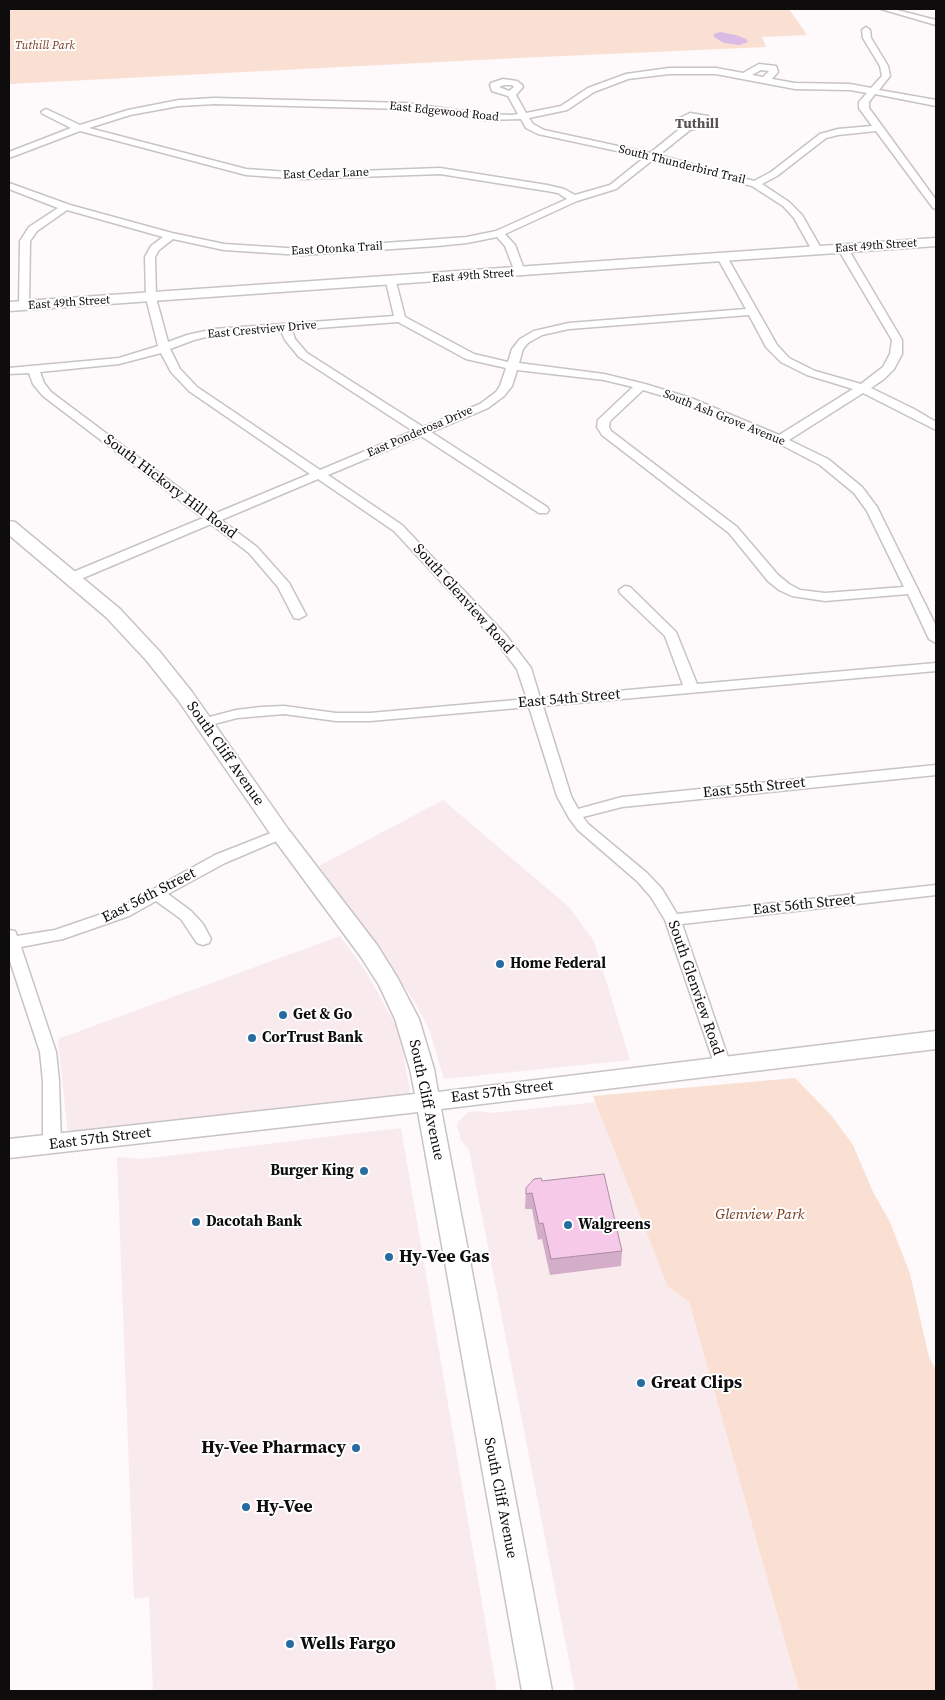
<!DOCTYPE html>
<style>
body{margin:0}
#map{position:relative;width:945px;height:1700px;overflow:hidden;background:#fef9fa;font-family:"Source Serif 4",serif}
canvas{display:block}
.frame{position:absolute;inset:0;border:10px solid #0e0c0d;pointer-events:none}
</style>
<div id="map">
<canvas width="945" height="1700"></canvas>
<div class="frame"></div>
</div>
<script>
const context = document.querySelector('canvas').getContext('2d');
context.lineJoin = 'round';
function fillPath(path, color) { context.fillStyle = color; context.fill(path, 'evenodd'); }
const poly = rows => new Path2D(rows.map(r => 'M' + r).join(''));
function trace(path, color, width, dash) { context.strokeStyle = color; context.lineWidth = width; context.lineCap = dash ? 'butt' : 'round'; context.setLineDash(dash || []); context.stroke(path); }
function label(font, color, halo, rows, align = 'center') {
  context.font = font + ' "Source Serif 4",serif'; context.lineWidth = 4; context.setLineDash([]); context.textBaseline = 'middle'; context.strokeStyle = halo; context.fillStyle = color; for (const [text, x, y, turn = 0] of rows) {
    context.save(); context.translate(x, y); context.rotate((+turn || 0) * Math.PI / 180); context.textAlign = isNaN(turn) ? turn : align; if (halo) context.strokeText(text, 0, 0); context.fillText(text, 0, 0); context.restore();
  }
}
fillPath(poly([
 [443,800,569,907,594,941,630,1060,444,1079,429,1029,413,999,319,866],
 [340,936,365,970,400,1033,411,1098,68,1136,58,1039],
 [597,1102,668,1287,689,1302,799,1691,575,1691,469,1150,461,1140,457,1126,458,1122,468,1112,478,1111,493,1113],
 [401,1128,497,1691,153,1691,149,1597,134,1599,117,1157,142,1159]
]), '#f9eaee');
fillPath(poly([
 [9,9,789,9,807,35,762,37,766,47,517,58,9,84],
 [795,1078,831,1115,853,1145,873,1192,890,1222,910,1274,929,1357,936,1370,936,1691,799,1691,689,1302,668,1287,593,1096]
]), '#fadfd3');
fillPath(poly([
 [720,32,736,35,746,39,748,42,739,45,724,43,714,37,714,34]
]), '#d8bce6');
const street = poly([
 [881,9,893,9,936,20,936,25,881,9],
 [866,27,870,30,871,38,888,66,890,76,879,90,936,100,936,106,875,94,869,102,869,108,936,200,936,209,933,208,876,131,838,135,826,138,777,176,762,184,789,202,802,215,822,250,821,252,813,252,794,218,783,206,752,186,654,159,616,189,577,201,505,234,515,245,525,272,520,275,515,272,505,246,497,237,467,243,437,246,302,255,224,250,173,239,159,250,155,257,156,298,168,342,187,335,214,329,394,316,386,282,391,279,396,282,405,317,474,354,508,362,512,349,520,339,534,331,569,323,746,309,717,257,722,254,727,257,777,345,789,358,815,371,861,384,883,367,890,354,892,340,838,249,839,247,847,247,902,340,902,354,894,369,884,379,871,388,914,409,936,422,936,430,863,393,789,440,828,459,862,487,877,507,936,626,936,643,929,639,908,594,825,601,792,596,779,590,768,581,729,533,602,435,597,427,598,420,633,387,604,380,517,370,512,386,504,396,488,408,431,432,547,507,549,510,547,513,539,513,421,436,328,475,402,525,505,634,531,668,540,698,683,685,665,636,620,593,619,590,625,586,630,587,676,632,697,684,936,663,936,671,543,706,571,796,578,809,622,797,936,765,936,775,622,807,583,817,588,824,647,873,662,889,677,914,936,885,936,895,682,924,731,1066,729,1070,723,1072,717,1070,715,1066,665,920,651,897,637,881,578,830,569,818,557,796,529,707,370,721,336,721,284,714,237,718,203,727,198,726,196,723,198,720,236,710,261,707,284,706,336,713,370,713,527,699,517,669,495,640,394,531,318,479,221,520,257,547,289,583,306,615,299,619,294,618,278,587,249,553,211,524,76,581,66,581,65,578,66,575,203,518,43,396,33,384,29,373,9,374,9,368,119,358,158,346,146,298,145,257,151,246,163,237,67,210,37,231,30,241,29,306,28,308,20,308,19,306,20,241,29,227,58,208,9,189,9,183,70,205,172,233,224,244,302,249,467,237,496,231,567,199,558,193,547,191,440,174,303,179,246,175,80,131,9,158,9,152,71,128,43,114,41,112,46,109,80,125,128,110,179,100,215,98,405,103,486,114,512,115,518,114,508,96,492,91,490,85,491,83,503,79,517,81,522,85,523,87,516,95,526,113,561,106,588,88,626,74,669,68,716,68,743,73,759,64,776,66,778,72,772,79,795,83,850,84,871,88,882,76,880,66,863,38,862,30,866,27],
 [761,70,769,71,763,77,752,75,761,70],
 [669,74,716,74,795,89,850,90,867,93,859,102,859,108,872,126,838,129,820,134,771,172,754,181,659,155,690,130,711,125,713,123,708,116,690,113,680,118,678,120,682,127,650,153,544,130,533,124,529,118,567,110,594,92,628,79,669,74],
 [504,85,512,85,514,87,509,91,499,87,504,85],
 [215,104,405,109,486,120,521,119,526,128,538,134,645,157,610,185,575,195,564,189,547,185,440,168,303,173,246,169,89,128,130,115,179,106,215,104],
 [691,119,702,120,703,122,690,125,688,121,691,119],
 [749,315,766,347,781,362,807,375,853,389,779,435,691,398,645,384,604,374,519,363,523,349,528,343,542,335,569,329,749,315],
 [398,322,466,359,506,368,500,386,496,392,480,404,423,427,307,353,295,339,292,330,398,322],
 [281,331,285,340,299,357,413,431,320,470,197,387,180,369,170,349,194,340,214,335,281,331],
 [161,353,171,372,189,391,310,474,214,514,51,392,44,383,40,372,119,364,161,353],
 [643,390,683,402,776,442,820,465,854,493,867,511,904,587,825,593,800,590,789,584,778,575,737,527,611,431,609,427,610,421,643,390],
 [281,829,286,831,288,834,286,837,225,863,168,894,191,911,203,924,211,939,209,943,203,945,197,943,181,919,156,901,129,916,63,939,21,947,56,1052,59,1081,61,1144,58,1149,52,1151,46,1149,43,1144,43,1081,40,1052,9,958,9,930,15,931,17,936,55,930,119,908,215,855,281,829]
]);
const secondary = poly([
 [936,238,936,246,9,311,9,302,936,238],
 [9,521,15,522,120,609,160,652,192,692,288,829,377,945,397,977,419,1019,434,1069,438,1092,936,1031,936,1049,441,1109,552,1691,522,1691,418,1112,9,1158,9,1139,415,1094,410,1069,395,1019,379,985,361,957,274,839,178,700,146,660,106,617,9,535,9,521]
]);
trace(street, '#c8c3c4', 3);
trace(secondary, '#c8c3c4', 3);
fillPath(street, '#fff');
fillPath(secondary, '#fff');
fillPath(poly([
 [542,1181,622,1251,621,1266,550,1275,542,1239,538,1240,532,1209,525,1209,526,1188]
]), '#d4adc8');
const building = poly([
 [604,1174,622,1251,551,1259,543,1223,539,1224,532,1193,526,1194,526,1188,534,1179,541,1178,542,1181,604,1174]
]);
fillPath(building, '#f6c9e9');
trace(building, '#ac8da3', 1);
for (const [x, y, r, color] of [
 [500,964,5,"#276ca1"],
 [283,1015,5,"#276ca1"],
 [252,1038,5,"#276ca1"],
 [364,1171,5,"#276ca1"],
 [196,1222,5,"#276ca1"],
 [568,1225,5,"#276ca1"],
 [389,1257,5,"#276ca1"],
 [641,1383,5,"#276ca1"],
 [356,1448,5,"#276ca1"],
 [246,1507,5,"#276ca1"],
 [290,1644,5,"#276ca1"]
]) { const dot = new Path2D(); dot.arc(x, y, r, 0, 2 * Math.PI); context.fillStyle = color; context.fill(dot); trace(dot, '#fff', 2); }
label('italic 12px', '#773a1c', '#fff', [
 ["Tuthill Park",45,46]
]);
label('12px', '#0e0c0d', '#fff', [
 ["East Edgewood Road",444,112,6],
 ["South Thunderbird Trail",682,165,14],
 ["East Cedar Lane",326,174,-2],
 ["East 49th Street",876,246,-4],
 ["East Otonka Trail",337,249,-3],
 ["East 49th Street",473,276,-4],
 ["East 49th Street",69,303,-4],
 ["East Crestview Drive",262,330,-5],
 ["South Ash Grove Avenue",724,418,22],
 ["East Ponderosa Drive",420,432,-23]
]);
label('bold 14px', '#565153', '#fff', [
 ["Tuthill",697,124]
]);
label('15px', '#0e0c0d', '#fff', [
 ["South Hickory Hill Road",170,487,37],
 ["South Glenview Road",463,599,48],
 ["East 54th Street",569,699,-5],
 ["South Cliff Avenue",225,754,55],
 ["East 55th Street",754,788,-6],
 ["East 56th Street",149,896,-27],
 ["East 56th Street",804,905,-6],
 ["South Glenview Road",695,988,71],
 ["East 57th Street",502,1092,-7],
 ["South Cliff Avenue",426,1100,78],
 ["East 57th Street",100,1139,-7],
 ["South Cliff Avenue",500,1498,79]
]);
label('bold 15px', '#0e0c0d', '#fff', [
 ["Home Federal",510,964],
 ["Get & Go",293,1015],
 ["CorTrust Bank",262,1038],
 ["Burger King",354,1171,"right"],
 ["Dacotah Bank",206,1222],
 ["Walgreens",578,1225]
], 'left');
label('italic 15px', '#773a1c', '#fff', [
 ["Glenview Park",760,1215]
]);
label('bold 18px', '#0e0c0d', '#fff', [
 ["Hy-Vee Gas",399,1257],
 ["Great Clips",651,1383],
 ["Hy-Vee Pharmacy",346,1448,"right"],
 ["Hy-Vee",256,1507],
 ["Wells Fargo",300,1644]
], 'left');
</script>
